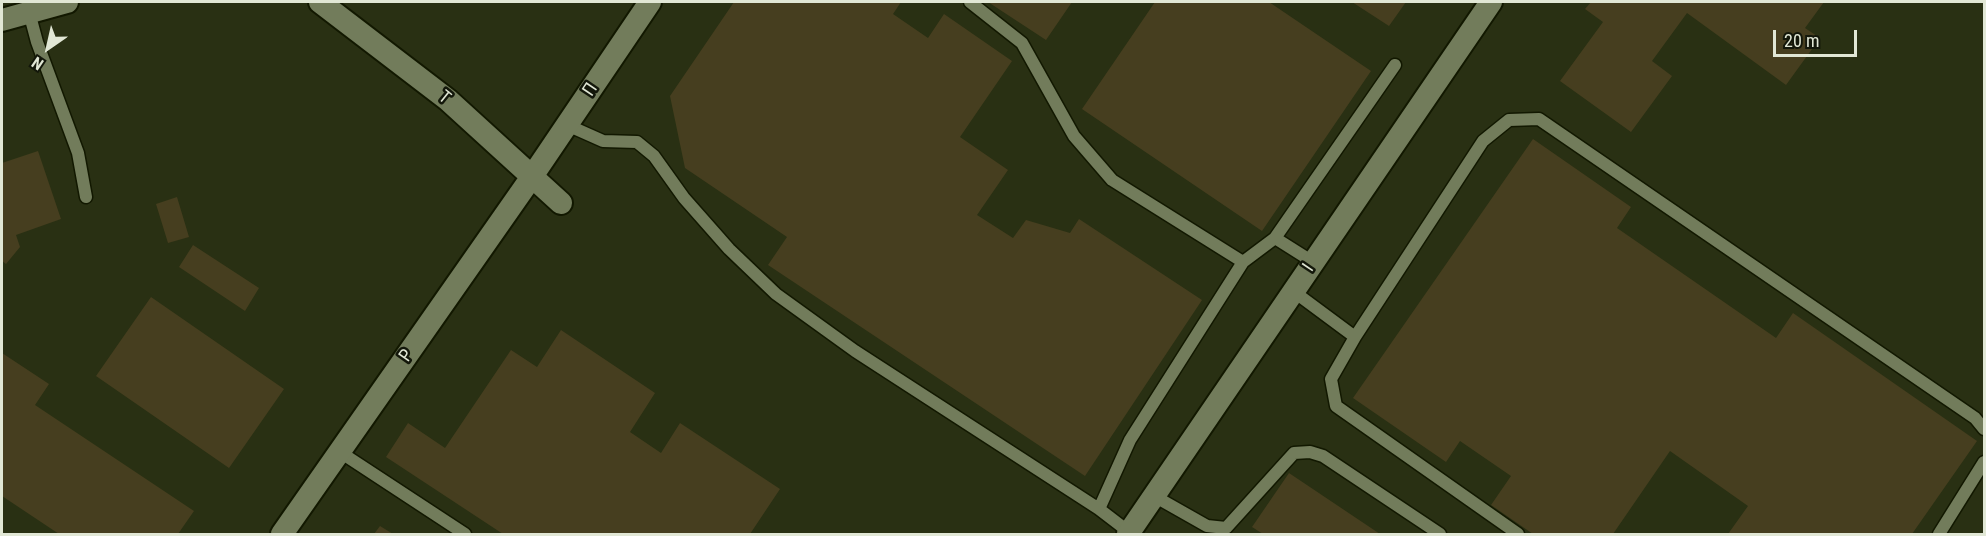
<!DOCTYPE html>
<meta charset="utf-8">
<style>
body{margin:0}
#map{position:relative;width:1986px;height:536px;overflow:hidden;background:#293013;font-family:"Roboto Condensed",sans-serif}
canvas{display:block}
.frame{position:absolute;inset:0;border:3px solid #e1e7d5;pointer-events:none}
.north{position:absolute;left:18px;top:18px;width:60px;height:60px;-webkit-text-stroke:4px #13170a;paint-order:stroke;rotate:214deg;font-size:16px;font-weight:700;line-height:24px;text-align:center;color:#e1e7d5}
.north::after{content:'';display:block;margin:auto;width:21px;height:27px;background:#e1e7d5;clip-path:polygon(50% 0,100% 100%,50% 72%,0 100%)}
.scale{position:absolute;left:1773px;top:30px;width:84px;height:27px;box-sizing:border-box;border:3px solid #e1e7d5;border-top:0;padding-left:8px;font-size:18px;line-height:21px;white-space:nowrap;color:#e1e7d5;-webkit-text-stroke:4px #13170a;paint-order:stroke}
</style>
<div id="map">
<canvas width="1986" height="536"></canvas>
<div class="frame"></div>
<div class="north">N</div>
<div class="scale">20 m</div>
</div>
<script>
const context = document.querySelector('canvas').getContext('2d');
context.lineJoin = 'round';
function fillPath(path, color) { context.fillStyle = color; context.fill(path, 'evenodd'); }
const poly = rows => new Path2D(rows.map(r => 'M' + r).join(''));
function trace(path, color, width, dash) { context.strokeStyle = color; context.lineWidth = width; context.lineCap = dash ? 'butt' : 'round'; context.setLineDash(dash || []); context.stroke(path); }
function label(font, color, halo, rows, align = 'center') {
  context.font = font + ' "Roboto Condensed",sans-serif'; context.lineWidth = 5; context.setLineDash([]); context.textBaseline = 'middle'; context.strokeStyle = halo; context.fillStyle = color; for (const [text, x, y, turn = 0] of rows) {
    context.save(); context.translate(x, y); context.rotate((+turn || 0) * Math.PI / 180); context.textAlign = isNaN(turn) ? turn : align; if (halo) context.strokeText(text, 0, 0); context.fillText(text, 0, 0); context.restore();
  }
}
fillPath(poly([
 [734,2,901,2,893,14,928,38,944,14,1012,61,960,137,1008,170,977,215,1013,238,1026,220,1070,233,1079,219,1202,300,1085,476,768,265,787,237,685,168,670,96],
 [988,2,1072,2,1046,40],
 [1155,2,1269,2,1371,71,1262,231,1082,109],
 [1352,2,1406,2,1389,26],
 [1591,2,1824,2,1805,28,1820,38,1786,85,1687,13,1652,61,1672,76,1631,132,1560,81,1603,22,1585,9],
 [1533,139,1631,207,1617,228,1776,338,1793,313,1977,441,1912,534,1728,534,1748,506,1670,451,1613,534,1533,534,1491,505,1511,476,1460,441,1446,462,1353,398],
 [38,151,61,219,16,235,20,247,6,264,2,261,2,163],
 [177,197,189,237,168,243,156,204],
 [193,245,259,288,245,311,179,267],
 [151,297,284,389,229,468,96,376],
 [561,330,655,393,630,432,661,453,680,423,780,489,750,534,503,534,386,457,408,423,445,448,511,350,537,367],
 [2,353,49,384,35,405,194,511,178,534,59,534,2,496],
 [1289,473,1380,534,1263,534,1252,527],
 [380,526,393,534,374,534]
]), '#463e1f');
const lane = poly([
 [970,2,1022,43,1074,136,1112,180,1243,262],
 [29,12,37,42,78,153,86,197],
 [567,125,603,141,637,142,654,156,684,198,729,249,776,294,855,351,1099,509],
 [1275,238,1313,262],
 [1293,291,1355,337],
 [340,452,465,534],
 [1154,496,1207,526,1226,528,1294,453,1310,452,1323,456,1440,534],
 [1129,532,1099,509,1130,440,1243,262,1275,238,1395,65],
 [1518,534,1336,406,1331,379,1355,337,1483,141,1509,120,1539,119,1975,418,1984,429],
 [1939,534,1984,462]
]);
const street = poly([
 [320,2,448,100,561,203],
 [2,20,67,2],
 [282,534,531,178,650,2],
 [1128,534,1491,2]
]);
trace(lane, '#121800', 15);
trace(street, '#121800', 26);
trace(lane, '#727c5b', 12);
trace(street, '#727c5b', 22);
label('18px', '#e1e7d5', '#13170a', [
 ["Π",591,90,-56],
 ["Τ",444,98,39],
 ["Ι",1309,268,-56],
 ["Ρ",407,356,-55]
]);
</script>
